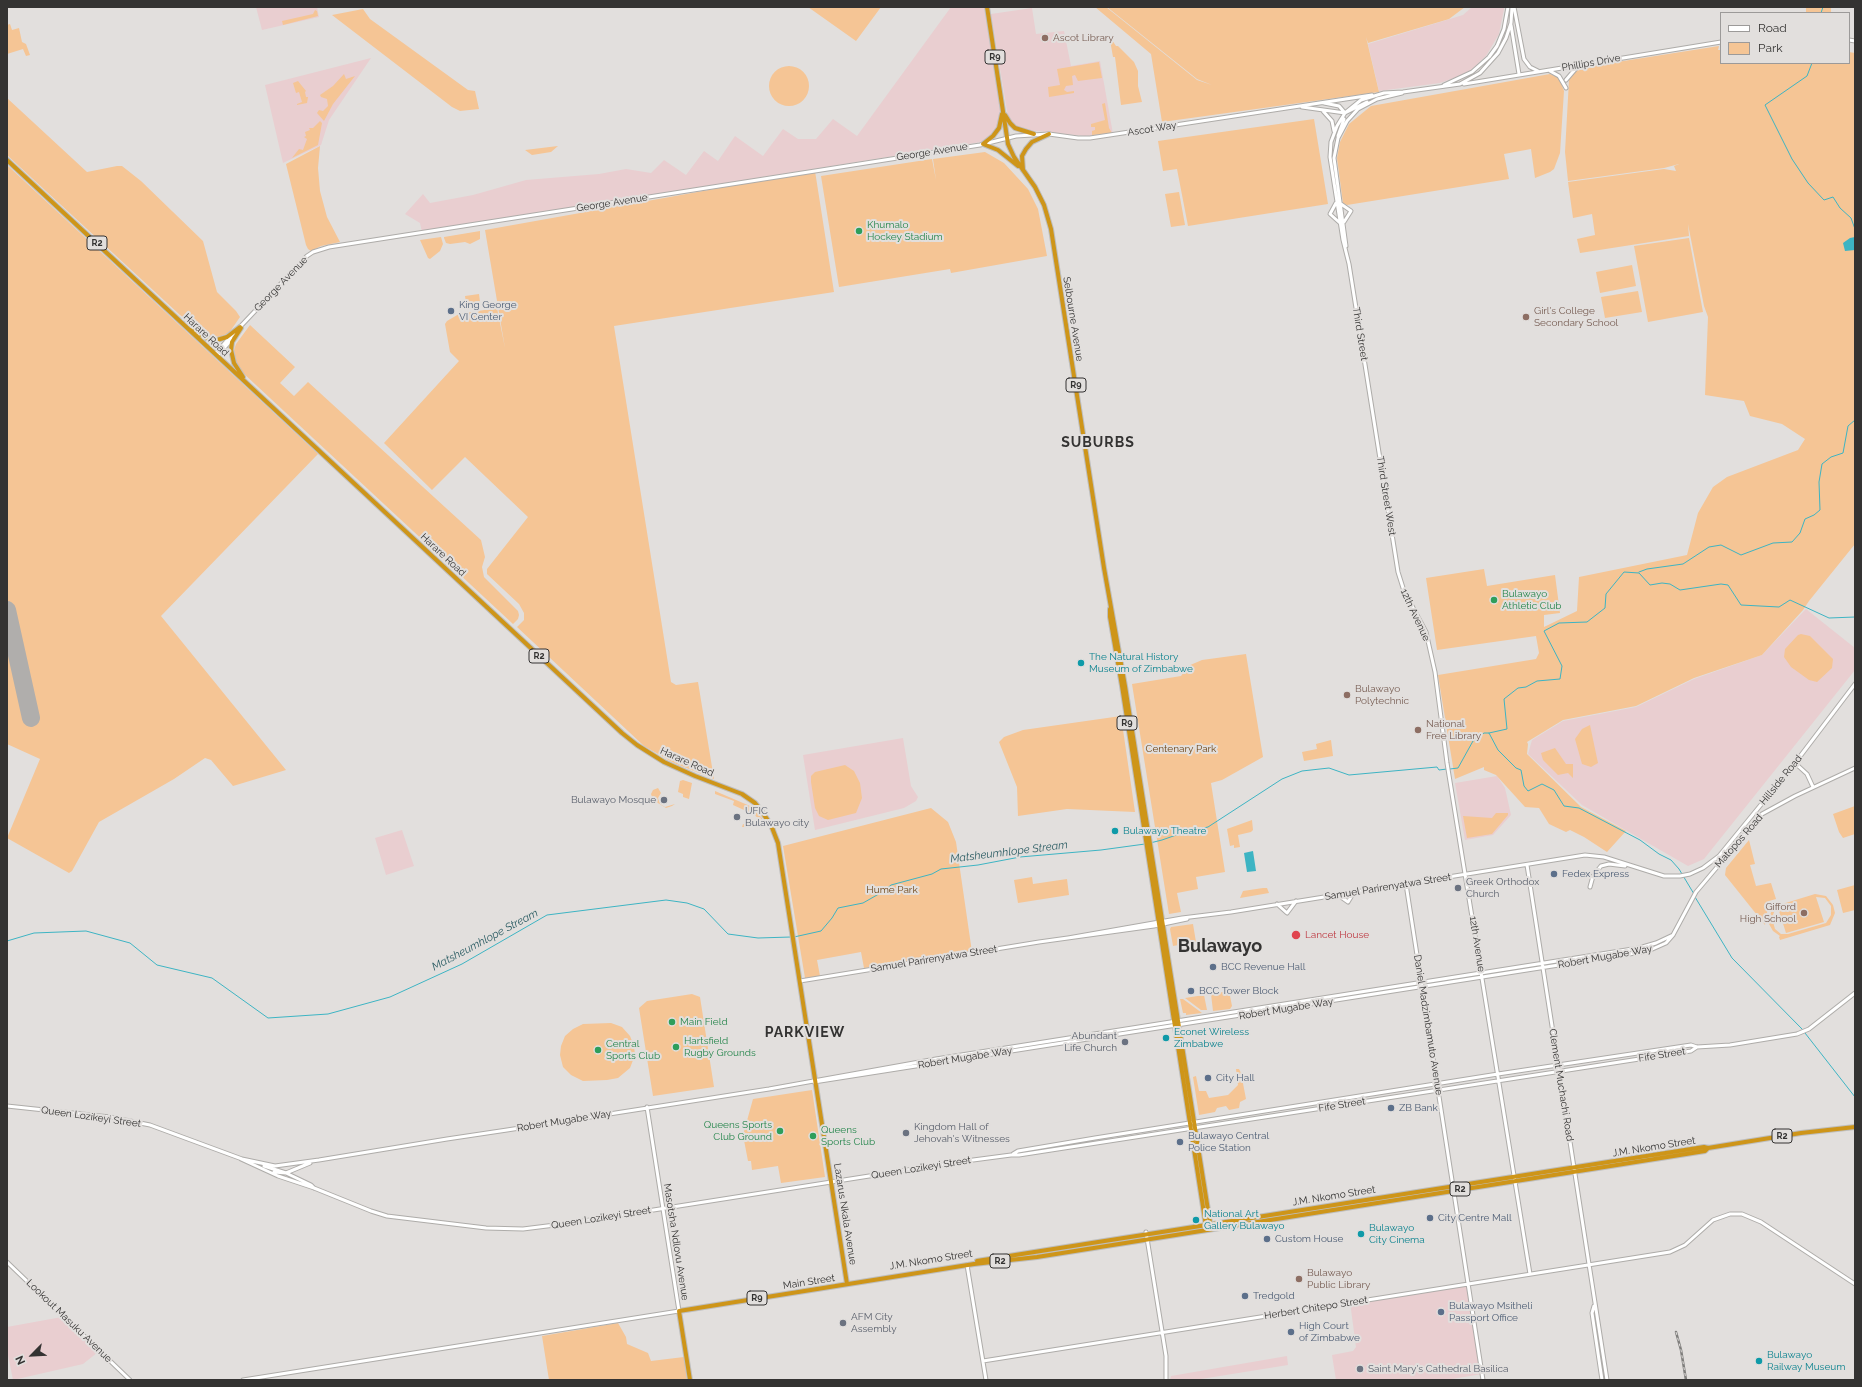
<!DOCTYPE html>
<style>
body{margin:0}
#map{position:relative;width:1862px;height:1387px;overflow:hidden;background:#e2dfdd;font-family:Raleway,sans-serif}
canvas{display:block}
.frame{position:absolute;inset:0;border:8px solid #343332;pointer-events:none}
.legend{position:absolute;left:1720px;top:12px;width:130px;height:52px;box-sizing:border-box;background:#e2dfdd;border:1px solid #9c9a99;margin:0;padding:5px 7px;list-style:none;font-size:12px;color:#343332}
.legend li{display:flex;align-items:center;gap:8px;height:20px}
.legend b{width:20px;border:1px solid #9c9a99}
.north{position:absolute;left:12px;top:1335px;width:40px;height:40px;-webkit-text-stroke:3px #e2dfdd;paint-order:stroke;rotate:246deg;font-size:11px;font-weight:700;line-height:16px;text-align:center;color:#343332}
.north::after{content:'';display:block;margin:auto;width:14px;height:18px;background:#343332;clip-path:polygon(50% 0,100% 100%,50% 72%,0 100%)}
</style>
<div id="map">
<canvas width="1862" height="1387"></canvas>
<div class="frame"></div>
<ul class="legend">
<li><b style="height:5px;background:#fff"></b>Road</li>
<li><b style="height:11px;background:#f5c595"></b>Park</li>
</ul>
<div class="north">N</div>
</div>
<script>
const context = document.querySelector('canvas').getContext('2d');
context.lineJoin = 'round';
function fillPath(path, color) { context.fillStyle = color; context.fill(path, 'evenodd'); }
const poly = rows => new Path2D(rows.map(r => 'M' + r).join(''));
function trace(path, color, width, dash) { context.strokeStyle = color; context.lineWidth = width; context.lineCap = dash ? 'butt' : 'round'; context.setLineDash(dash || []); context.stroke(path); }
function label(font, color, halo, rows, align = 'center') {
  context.font = font + ' Raleway,sans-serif'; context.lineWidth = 4; context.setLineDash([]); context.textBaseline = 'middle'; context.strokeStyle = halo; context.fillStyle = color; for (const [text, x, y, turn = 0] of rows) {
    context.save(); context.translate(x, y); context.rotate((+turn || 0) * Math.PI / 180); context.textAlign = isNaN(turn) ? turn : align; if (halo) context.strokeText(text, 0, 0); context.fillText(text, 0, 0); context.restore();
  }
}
fillPath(poly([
 [256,7,317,7,319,17,262,30],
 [951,7,984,7,1001,116,999,128,988,139,981,142,422,232,420,223,405,214,423,194,430,203,473,195,526,180,599,174,626,169,651,173,664,160,686,175,704,151,718,161,735,136,763,156,783,129,798,139,816,139,833,119,857,136],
 [1472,7,1504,7,1504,9,1499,34,1486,56,1468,73,1440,83,1379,91,1368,44,1463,15],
 [1032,8,1036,34,1064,31,1071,66,1100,61,1113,134,1085,136,1028,130,1016,126,1010,122,1008,117,991,14],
 [371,58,329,120,321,145,283,163,265,85],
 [1806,609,1855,648,1855,670,1704,859,1688,866,1582,805,1528,754,1532,740,1563,721,1636,707,1694,679,1762,655],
 [903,738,911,786,918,797,916,801,904,808,815,830,803,755],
 [1497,776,1505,788,1511,815,1493,835,1465,840,1455,783],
 [402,830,414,866,386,875,375,838],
 [1468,1284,1482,1374,1446,1380,1336,1380,1332,1355,1353,1351,1356,1347,1350,1302],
 [62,1317,98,1352,83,1364,13,1380,7,1350,7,1327],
 [1287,1356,1288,1365,1195,1380,1170,1380,1171,1376]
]), '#e9ced0');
fillPath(poly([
 [808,7,881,7,856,41],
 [1095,7,1106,7,1197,80,1212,85,1197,79,1107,7,1465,7,1449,19,1439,22,1368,43,1366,37,1379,92,1162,122,1151,54],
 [1806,7,1831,7,1831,13,1806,13],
 [363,9,370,19,468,90,475,91,479,109,460,111,452,107,332,15],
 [315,10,317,11,318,16,283,25,282,21,313,14],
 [10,24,12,30,19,28,22,42,26,44,30,55,26,56,23,49,7,54,7,25],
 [1110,40,1112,40,1116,46,1118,46,1134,62,1138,71,1138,86,1142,102,1121,105,1115,57,1113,57],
 [1719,46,1718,50,1721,50,1721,63,1849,63,1849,52,1855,53,1855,544,1809,601,1803,610,1762,655,1694,678,1636,706,1563,720,1527,742,1528,744,1527,754,1581,807,1626,831,1607,852,1584,837,1570,830,1566,832,1549,824,1539,808,1525,807,1496,775,1484,770,1484,767,1455,779,1438,675,1536,659,1539,653,1536,636,1437,650,1426,578,1484,569,1487,586,1555,575,1560,613,1544,615,1544,627,1577,611,1579,577,1687,555,1698,513,1713,487,1727,477,1798,450,1805,439,1782,424,1750,416,1744,401,1705,395,1708,317,1704,306,1688,224,1689,236,1580,253,1577,239,1595,235,1592,214,1573,218,1568,182,1664,169,1676,171,1674,166,1679,164,1664,168,1568,181,1565,152,1569,80,1572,74,1579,68],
 [1099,62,1102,78,1078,81,1075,75,1072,76,1073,85,1066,86,1064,90,1067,92,1074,91,1074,93,1049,97,1048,87,1060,85,1057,69],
 '769 86a20 20 0 1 1 40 0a20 20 0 1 1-40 0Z',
 [344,74,346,79,355,76,333,104,324,121,317,113,319,110,323,111,328,106,327,99,321,97,320,95,333,86],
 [1550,74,1559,78,1564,91,1560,153,1554,169,1550,172,1535,178,1531,149,1504,154,1509,179,1347,205,1343,203,1337,158,1340,142,1349,124,1371,106],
 [298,81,306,91,305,92,306,97,308,97,307,103,297,105,297,104,302,102,299,92,296,93,293,83],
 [7,98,87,172,117,166,122,166,141,181,203,241,217,292,236,311,240,317,229,333,219,337,208,335,180,315,7,155],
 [1105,103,1109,128,1112,133,1092,135,1092,131,1095,130,1095,127,1091,127,1091,124,1105,120,1102,104],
 [1314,119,1328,204,1188,226,1177,169,1163,171,1158,141],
 [320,121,322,123,318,145,292,158,299,149,303,150,307,139,304,137,306,136,305,132,310,130,309,128,313,128],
 [320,146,318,168,320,191,327,217,340,242,321,246,311,251,308,249,306,245,286,164],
 [558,146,551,152,532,155,525,150],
 [985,152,1004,163,1028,189,1038,209,1047,256,951,273,950,269,839,287,821,176,932,159,936,180,933,159],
 [7,165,318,454,161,616,286,770,233,786,211,760,205,758,174,779,99,822,72,871,69,873,7,838,40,759,7,744],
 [815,171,834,292,614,326,671,682,676,685,698,682,714,779,674,763,644,746,517,627,524,620,524,613,519,604,487,574,487,569,528,517,465,457,432,490,384,443,459,361,450,352,445,324,447,321,459,314,497,308,505,348,485,230],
 [1179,192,1185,225,1171,227,1165,194],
 [480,231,480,239,470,244,465,242,450,244,446,243,444,238,444,237],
 [441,237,443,244,440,251,430,259,428,258,420,240],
 [1689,238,1703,312,1648,322,1634,246],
 [1632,265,1636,286,1600,293,1596,272],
 [1638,291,1642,312,1605,318,1601,297],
 [479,294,480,302,466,303,465,296],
 [250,325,295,367,280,383,294,396,308,382,481,540,485,557,482,567,484,577,518,611,519,615,518,619,513,624,242,372,236,362,234,350,236,344],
 [1801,634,1810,636,1833,659,1832,668,1817,682,1809,680,1791,667,1784,657,1785,649,1798,635],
 [1246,654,1263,757,1222,780,1211,783,1225,872,1196,877,1198,889,1177,893,1181,912,1169,914,1132,684,1181,676,1188,666,1202,660],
 [1121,716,1135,812,1067,809,1018,816,1017,787,999,742,1004,737,1023,730],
 [1590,725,1598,763,1591,767,1582,764,1575,739,1582,729],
 [1331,740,1333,756,1304,761,1302,752,1317,749,1316,744],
 [1555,748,1566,764,1573,764,1573,778,1568,773,1558,775,1543,760,1541,753],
 [845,765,854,771,860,783,862,798,856,813,828,820,819,816,815,808,811,782,811,776,815,772],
 [683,780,692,783,689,799,683,797,683,794,678,792,680,781],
 [658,788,661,793,658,798,660,804,665,807,675,804,672,806,666,808,653,800,651,794,653,790],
 [715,791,750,806,762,818,761,824,755,827,742,827,743,824,755,826,759,823,758,818,753,814,733,805,734,801,715,794],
 [1855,806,1855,834,1843,838,1839,832,1833,814],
 [931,808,948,822,956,842,972,952,864,968,861,952,817,960,820,976,805,978,783,846],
 [1496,813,1508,813,1508,815,1492,834,1467,838,1463,816,1492,818],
 [1252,820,1253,830,1251,832,1238,835,1240,847,1234,848,1234,845,1230,846,1227,829],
 [1749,840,1755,864,1750,865,1756,886,1771,883,1776,899,1769,901,1765,925,1725,875,1726,868],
 [1032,877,1033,884,1067,879,1069,895,1018,903,1014,880],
 [1855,885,1855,910,1843,913,1837,890],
 [1263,888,1267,888,1269,893,1240,898,1243,891],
 [1815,894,1826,896,1833,905,1835,913,1830,925,1780,940,1779,937,1780,936,1773,931,1769,924,1770,915,1772,910,1779,905],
 [1816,897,1825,898,1831,906,1831,915,1826,923,1788,934,1781,934,1775,929,1772,918,1774,912,1778,908,1786,933,1824,922],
 [1193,924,1196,942,1173,946,1170,929,1171,927],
 [1229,991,1232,1006,1230,1009,1213,1011,1211,994],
 [692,994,700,997,714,1087,653,1096,639,1008,647,1001],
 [1204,995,1207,1010,1201,1010,1185,998],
 [1180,999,1183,999,1202,1013,1186,1015,1186,1013,1183,1013],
 [611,1023,622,1027,630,1036,634,1046,635,1055,630,1068,618,1078,607,1080,583,1081,571,1075,563,1067,560,1055,561,1046,565,1036,573,1029,583,1024],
 [1236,1069,1239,1069,1241,1073,1246,1099,1240,1102,1239,1108,1229,1110,1226,1106,1217,1108,1215,1112,1199,1115,1193,1077,1196,1076,1199,1091,1206,1091,1209,1098,1228,1095,1238,1085],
 [812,1090,825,1177,781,1183,778,1166,752,1170,751,1161,748,1161,743,1135,753,1099],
 [618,1323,626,1337,627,1344,648,1353,651,1361,684,1357,687,1380,549,1380,542,1336]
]), '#f5c595');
fillPath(poly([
 [1855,237,1855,250,1845,251,1843,243,1850,238],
 [1253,851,1256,871,1247,872,1244,853]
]), '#3db4c3');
trace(poly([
 [1821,13,1823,7],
 [1812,63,1807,76,1765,105,1792,159,1808,183,1824,200,1833,197,1840,208,1851,218,1855,229],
 [1639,572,1647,569,1683,564,1709,547,1721,545,1741,555,1773,543,1792,542,1800,533,1805,519,1814,515,1820,510,1819,482,1822,464,1831,457,1843,453,1848,426,1855,420],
 [1489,733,1507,729,1504,699,1518,688,1526,687,1537,681,1560,679,1562,666,1544,631,1559,623,1587,622,1605,608,1606,594,1624,572,1639,573,1650,585,1662,583,1670,584,1680,590,1721,584,1728,585,1741,605,1779,607,1790,600,1829,618,1855,617],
 [1450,769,1458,768,1473,741,1484,733,1489,733,1498,750,1516,768,1521,770,1524,786,1528,791,1542,784,1554,790,1564,806,1579,808,1640,840,1659,854,1671,860,1679,869,1694,894],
 [1150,843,1162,840,1182,833,1208,827,1282,779,1302,771,1329,768,1349,775,1437,767,1439,770,1447,769],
 [1695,897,1732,958,1803,1030],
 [794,937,821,931,832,918,838,908,863,903,884,891,891,885,932,874,941,869,978,865,1020,857,1101,850,1145,844],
 [7,941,34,933,86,931,130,943,157,965,212,978,268,1018,328,1014,390,997,462,964,547,915,666,900,687,903,704,909,728,934,758,938,791,937],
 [1805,1033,1855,1097]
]), '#3db4c3', 1);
trace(poly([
 [7,610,31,718]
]), '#b0aeac', 18);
const secondary = poly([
 [1512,7,1511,23,1506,38,1498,53,1480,73,1460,84,1403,92,1384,93,1361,100,1345,113,1337,126,1331,142,1330,157,1343,240,1349,264,1398,572,1404,591,1426,632,1435,672,1447,763,1530,1274],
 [1514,7,1524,59,1530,67,1538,71],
 [1511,25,1519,74],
 [1849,40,1855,41],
 [1550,71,1559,76,1566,88],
 [1566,80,1578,66],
 [1464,84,1721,42],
 [1444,85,1472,72,1489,57,1497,46,1504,29,1508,7],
 [1324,103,1339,106,1345,113],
 [1302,107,1345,113,1367,102],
 [1323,111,1332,121,1334,131],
 [1338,136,1344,119],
 [1336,203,1330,214,1340,223],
 [1341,204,1351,211,1344,222],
 [1346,246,1334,158,1338,138,1347,121,1358,109,1377,99,1402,93],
 [239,328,307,256,313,252,329,247,815,171,980,145,1016,136,1049,134,1078,138,1090,138,1372,95],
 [215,354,234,333],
 [217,356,232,339],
 [1795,763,1807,774,1813,787],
 [1527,865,1607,1380],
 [1406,884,1437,1084],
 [1590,887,1593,876,1601,866,1609,864,1625,866],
 [1338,895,1348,902,1354,892],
 [1277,904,1287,913,1296,901],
 [1068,938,1182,918,1231,912,1585,855,1604,857,1664,876,1680,876,1690,874,1703,868,1719,856,1795,763,1855,684],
 [800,981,1039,942,1154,926,1187,919],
 [814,1082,1648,951,1666,943,1673,935,1696,892,1762,814,1795,796,1855,768],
 [1438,1090,1483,1380],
 [7,1106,110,1117,150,1125,242,1159],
 [1013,1154,1018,1151,1095,1138,1498,1074,1691,1045,1697,1047,1730,1045,1797,1034,1809,1029,1855,993],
 [241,1159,278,1176,314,1188,371,1211,387,1216,486,1228,523,1229,571,1223,958,1162,1011,1155,1019,1155,1691,1051,1697,1047],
 [242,1159,275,1166,319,1160,447,1139,507,1130,769,1089,936,1059,1639,948,1656,943,1673,935],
 [264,1166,286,1173,311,1185,314,1188],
 [274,1172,286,1173,310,1163],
 [1146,1232,1166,1356,1166,1380],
 [7,1262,130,1380],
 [967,1265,986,1380],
 [1594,1306,1592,1313,1602,1380],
 [983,1361,1670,1252,1685,1245,1713,1220,1730,1214,1742,1214,1761,1222,1855,1284],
 [243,1380,679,1311,647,1107]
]);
const highway = poly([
 [987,7,1008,144,1014,157,1035,187,1044,205,1051,229,1104,568,1125,686,1211,1229],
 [1002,114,999,128,993,136,983,144,998,150,1018,166],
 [1005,115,1010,123,1015,128,1034,134],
 [7,160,622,733,637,745,664,762,695,776,742,794,755,803,760,809,771,825,778,843,847,1284],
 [1023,170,1022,156,1026,149,1032,142,1049,134],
 [241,328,232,342,231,350,234,363,243,377],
 [191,330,207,338,217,340,227,337,240,327],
 [1110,609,1110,617,1122,686,1206,1226],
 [977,1261,1704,1147,1708,1148,1801,1133,1855,1127],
 [690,1380,679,1311,974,1264,1037,1257,1705,1151,1708,1148]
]);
trace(secondary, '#aeaca9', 5);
trace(highway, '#bebebd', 6);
trace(secondary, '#fff', 3);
trace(highway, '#ce9519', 4);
const rail = poly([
 [1676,1332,1681,1350,1686,1380]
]);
trace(rail, '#7f7e7c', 2.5);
trace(rail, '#e2dfdd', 1, [3]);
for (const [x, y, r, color] of [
 [1045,38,4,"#8d6e63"],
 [859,231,4,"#2e9e5b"],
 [451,311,4,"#5c6f8a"],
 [1526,317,4,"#8d6e63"],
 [1494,600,4,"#2e9e5b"],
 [1081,663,4,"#0f9aa8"],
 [1347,695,4,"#8d6e63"],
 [1418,730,4,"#8d6e63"],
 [664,800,4,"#6b7280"],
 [737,817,4,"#6b7280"],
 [1115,831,4,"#0f9aa8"],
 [1554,874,4,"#5c6f8a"],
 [1458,888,4,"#6b7280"],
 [1804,913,4,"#8d6e63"],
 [1296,935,5,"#e0444e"],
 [1213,967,4,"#5c6f8a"],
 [1191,991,4,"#5c6f8a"],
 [672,1022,4,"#2e9e5b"],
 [1166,1038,4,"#0f9aa8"],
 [1125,1042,4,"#6b7280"],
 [676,1047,4,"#2e9e5b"],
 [598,1050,4,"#2e9e5b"],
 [1208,1078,4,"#5c6f8a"],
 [1391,1108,4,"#5c6f8a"],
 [780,1131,4,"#2e9e5b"],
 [906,1133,4,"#6b7280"],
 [813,1136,4,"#2e9e5b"],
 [1180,1142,4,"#5c6f8a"],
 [1430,1218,4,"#5c6f8a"],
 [1196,1220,4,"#0f9aa8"],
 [1361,1234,4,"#0f9aa8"],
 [1267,1239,4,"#5c6f8a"],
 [1299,1279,4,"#8d6e63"],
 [1245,1296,4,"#5c6f8a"],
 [1441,1312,4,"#5c6f8a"],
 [843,1323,4,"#6b7280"],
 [1291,1332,4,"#5c6f8a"],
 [1759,1361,4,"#0f9aa8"],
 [1360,1369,4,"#6b7280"]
]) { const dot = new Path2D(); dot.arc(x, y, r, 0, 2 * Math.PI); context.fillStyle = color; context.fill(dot); trace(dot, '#e2dfdd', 1.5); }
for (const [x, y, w] of [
 [995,57,20],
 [97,243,20],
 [1076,385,20],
 [539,656,20],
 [1127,723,20],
 [1782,1136,20],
 [1460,1189,20],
 [1000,1261,20],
 [757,1298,20]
]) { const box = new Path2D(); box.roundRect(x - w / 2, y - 7, w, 14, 3); context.fillStyle = '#e2dfdd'; context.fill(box); trace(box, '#343332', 1); }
label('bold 9px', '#343332', null, [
 ["R9",995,57],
 ["R2",97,243],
 ["R9",1076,385],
 ["R2",539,656],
 ["R9",1127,723],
 ["R2",1782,1136],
 ["R2",1460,1189],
 ["R2",1000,1261],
 ["R9",757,1298]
]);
label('10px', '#785e54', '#e2dfdd', [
 ["Ascot Library",1053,38],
 ["Girl's College",1534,311],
 ["Secondary School",1534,323],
 ["Bulawayo",1355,689],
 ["Polytechnic",1355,701],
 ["National",1426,724],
 ["Free Library",1426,736],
 ["Gifford",1796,907,"right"],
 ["High School",1796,919,"right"],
 ["Bulawayo",1307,1273],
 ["Public Library",1307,1285]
], 'left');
label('10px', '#343332', '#e2dfdd', [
 ["Phillips Drive",1591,63,-10],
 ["Ascot Way",1152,129,-9],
 ["George Avenue",932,152,-9],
 ["George Avenue",612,203,-9],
 ["George Avenue",281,284,-46],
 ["Selbourne Avenue",1073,319,81],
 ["Third Street",1360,334,81],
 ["Harare Road",206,335,43],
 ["Third Street West",1386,496,81],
 ["Harare Road",443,555,43],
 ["12th Avenue",1415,615,65],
 ["Harare Road",687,762,24],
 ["Hillside Road",1781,780,-51],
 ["Matopos Road",1739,841,-49],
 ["Samuel Parirenyatwa Street",1388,887,-9],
 ["12th Avenue",1477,944,81],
 ["Robert Mugabe Way",1605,957,-10],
 ["Samuel Parirenyatwa Street",934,959,-9],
 ["Robert Mugabe Way",1286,1009,-9],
 ["Daniel Madzimbamuto Avenue",1428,1025,81],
 ["Fife Street",1662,1055,-9],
 ["Robert Mugabe Way",965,1058,-9],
 ["Clement Muchachi Road",1561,1085,81],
 ["Fife Street",1342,1105,-9],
 ["Queen Lozikeyi Street",91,1117,8],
 ["Robert Mugabe Way",564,1121,-9],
 ["J.M. Nkomo Street",1654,1147,-9],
 ["Queen Lozikeyi Street",921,1168,-9],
 ["J.M. Nkomo Street",1334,1196,-9],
 ["Lazarus Nkala Avenue",845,1214,81],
 ["Queen Lozikeyi Street",601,1218,-9],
 ["Masotsha Ndlovu Avenue",676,1242,81],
 ["J.M. Nkomo Street",931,1260,-9],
 ["Main Street",809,1282,-9],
 ["Herbert Chitepo Street",1316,1308,-9],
 ["Lookout Masuku Avenue",69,1321,44]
]);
label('10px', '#27864d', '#e2dfdd', [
 ["Khumalo",867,225],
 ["Hockey Stadium",867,237],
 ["Bulawayo",1502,594],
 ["Athletic Club",1502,606],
 ["Main Field",680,1022],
 ["Hartsfield",684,1041],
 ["Rugby Grounds",684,1053],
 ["Central",606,1044],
 ["Sports Club",606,1056],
 ["Queens Sports",772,1125,"right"],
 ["Club Ground",772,1137,"right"],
 ["Queens",821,1130],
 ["Sports Club",821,1142]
], 'left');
label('10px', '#4e5e75', '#e2dfdd', [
 ["King George",459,305],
 ["VI Center",459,317],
 ["Fedex Express",1562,874],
 ["BCC Revenue Hall",1221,967],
 ["BCC Tower Block",1199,991],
 ["City Hall",1216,1078],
 ["ZB Bank",1399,1108],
 ["Bulawayo Central",1188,1136],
 ["Police Station",1188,1148],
 ["City Centre Mall",1438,1218],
 ["Custom House",1275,1239],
 ["Tredgold",1253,1296],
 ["Bulawayo Msitheli",1449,1306],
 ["Passport Office",1449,1318],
 ["High Court",1299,1326],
 ["of Zimbabwe",1299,1338]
], 'left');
label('10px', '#0d838f', '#e2dfdd', [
 ["The Natural History",1089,657],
 ["Museum of Zimbabwe",1089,669],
 ["Bulawayo Theatre",1123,831],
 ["Econet Wireless",1174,1032],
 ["Zimbabwe",1174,1044],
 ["National Art",1204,1214],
 ["Gallery Bulawayo",1204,1226],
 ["Bulawayo",1369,1228],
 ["City Cinema",1369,1240],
 ["Bulawayo",1767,1355],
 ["Railway Museum",1767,1367]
], 'left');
label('10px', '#6e4618', '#e2dfdd', [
 ["Centenary Park",1181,749],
 ["Hume Park",892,890]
]);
label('10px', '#5b616d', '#e2dfdd', [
 ["Bulawayo Mosque",656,800,"right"],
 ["UFIC",745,811],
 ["Bulawayo city",745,823],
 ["Greek Orthodox",1466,882],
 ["Church",1466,894],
 ["Abundant",1117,1036,"right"],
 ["Life Church",1117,1048,"right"],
 ["Kingdom Hall of",914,1127],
 ["Jehovah's Witnesses",914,1139],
 ["AFM City",851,1317],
 ["Assembly",851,1329],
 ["Saint Mary's Cathedral Basilica",1368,1369]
], 'left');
label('10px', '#be3a42', '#e2dfdd', [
 ["Lancet House",1305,935]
], 'left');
label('italic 11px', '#2b5c63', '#e2dfdd', [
 ["Matsheumhlope Stream",1009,852,-7],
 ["Matsheumhlope Stream",485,940,-28]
]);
context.letterSpacing = '1px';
label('bold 14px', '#343332', '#e2dfdd', [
 ["SUBURBS",1098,443],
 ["PARKVIEW",805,1033]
]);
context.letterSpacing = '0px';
label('bold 18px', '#343332', '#e2dfdd', [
 ["Bulawayo",1220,947]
]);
</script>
